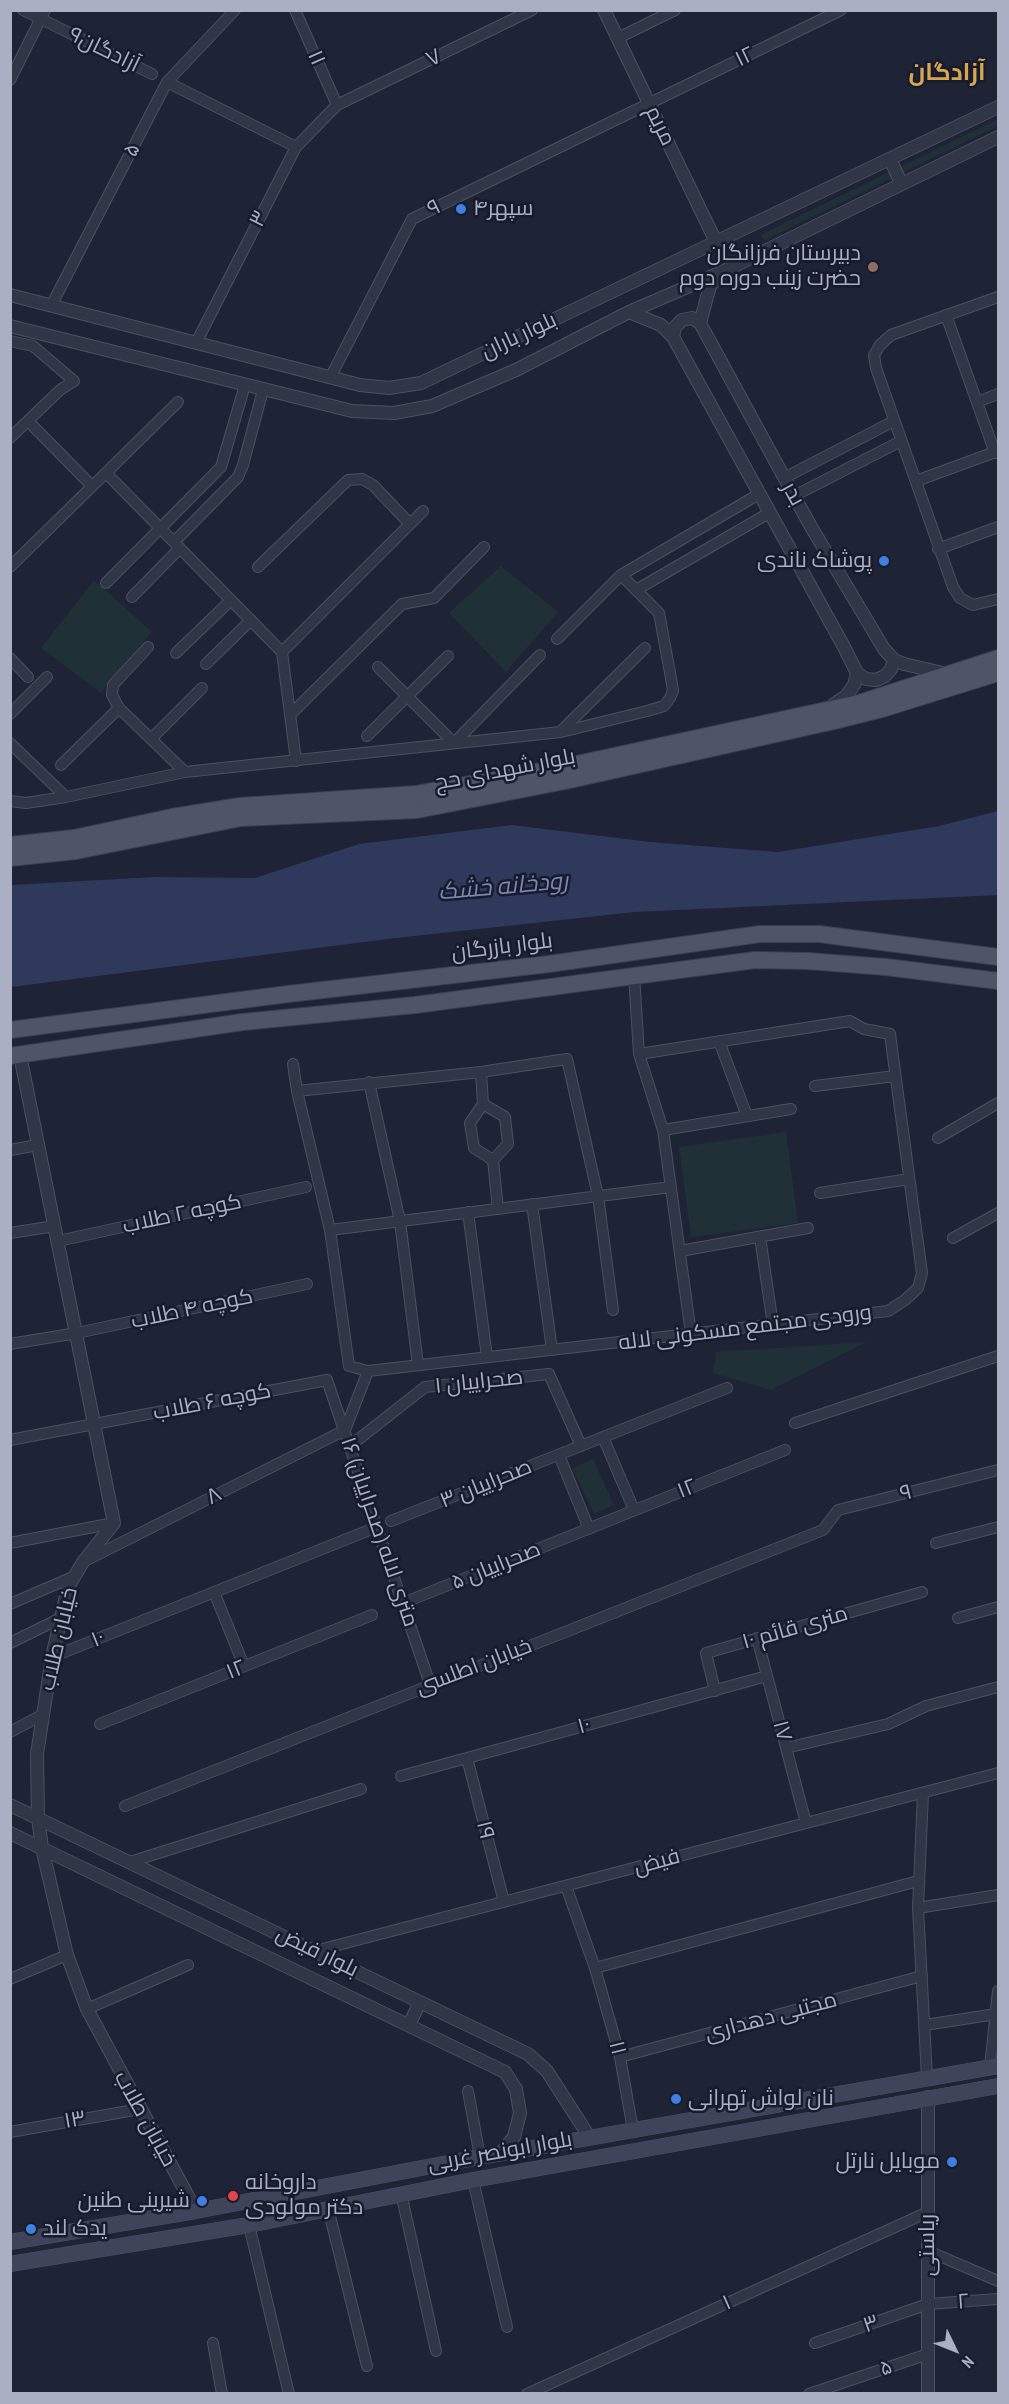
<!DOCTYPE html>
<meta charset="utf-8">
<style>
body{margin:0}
#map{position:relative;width:1009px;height:2404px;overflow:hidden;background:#1e2336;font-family:"PT Sans Narrow",sans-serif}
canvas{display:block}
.frame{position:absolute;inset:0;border:12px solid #aaafc4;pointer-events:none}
.north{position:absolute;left:925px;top:2320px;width:60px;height:60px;-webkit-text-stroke:4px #171b2b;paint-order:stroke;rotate:133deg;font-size:16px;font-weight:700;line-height:24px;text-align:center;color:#aaafc4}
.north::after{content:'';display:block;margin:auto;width:21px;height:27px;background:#aaafc4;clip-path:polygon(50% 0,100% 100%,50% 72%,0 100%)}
</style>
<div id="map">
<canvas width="1009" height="2404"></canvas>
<div class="frame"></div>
<div class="north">N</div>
</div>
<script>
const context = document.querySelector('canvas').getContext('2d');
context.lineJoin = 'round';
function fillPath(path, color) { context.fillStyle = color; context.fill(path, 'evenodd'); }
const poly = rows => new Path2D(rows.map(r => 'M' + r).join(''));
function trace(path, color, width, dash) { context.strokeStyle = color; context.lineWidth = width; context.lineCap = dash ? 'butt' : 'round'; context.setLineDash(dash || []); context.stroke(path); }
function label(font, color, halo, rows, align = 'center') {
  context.font = font + ' "PT Sans Narrow",Cairo,sans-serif'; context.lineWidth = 5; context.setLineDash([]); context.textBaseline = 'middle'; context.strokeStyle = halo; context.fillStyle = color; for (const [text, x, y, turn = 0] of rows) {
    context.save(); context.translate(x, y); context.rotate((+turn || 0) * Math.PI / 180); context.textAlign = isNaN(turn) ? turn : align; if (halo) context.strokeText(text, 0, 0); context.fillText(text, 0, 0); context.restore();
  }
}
fillPath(poly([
 [998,119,998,126,765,240,761,237,762,234],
 [501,566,558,612,506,672,449,613],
 [94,580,152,632,101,693,41,648],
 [786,1132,798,1223,691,1237,679,1147],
 [867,1342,771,1390,713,1373,716,1352],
 [593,1459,614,1505,594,1514,572,1468]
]), '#203037');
fillPath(poly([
 [998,811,998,895,635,912,396,938,11,987,11,885,154,877,255,878,359,844,512,825,650,842,778,852,939,826]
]), '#2e395c');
const minor = poly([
 [23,10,152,74],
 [295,10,337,105],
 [618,38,675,10],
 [10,80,45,10],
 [167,82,296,147],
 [998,297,891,335,880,345,874,355,876,368,953,587,960,598,973,605,998,599],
 [51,306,167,82,235,10],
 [946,315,995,453],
 [10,341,33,346,74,381,60,390,10,438],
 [196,343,296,147,337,105,532,10],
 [330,378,412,219,841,10],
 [977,402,998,394],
 [28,421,92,486],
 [106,473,282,652,296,761],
 [784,478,894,421],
 [916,481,998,451],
 [794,496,901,441],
 [174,542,238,477,243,465,263,390],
 [938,549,998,527],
 [10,567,178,402],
 [258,567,348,480,362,479,373,485,410,524],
 [621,575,759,494],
 [106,583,221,467,245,385],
 [636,590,769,513],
 [132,597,180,548],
 [148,647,113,685,112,695,119,708,185,772],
 [282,652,423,511],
 [176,653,231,600],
 [10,658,28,677],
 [206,664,251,620],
 [378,667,454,743,540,655],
 [10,714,47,677],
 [290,715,402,604,434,598,484,547],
 [562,730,645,648],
 [367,736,448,656],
 [151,739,202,688],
 [10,743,66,797],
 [61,765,119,708],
 [10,801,26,803,66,797,185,772,561,732,647,711,664,706,670,698,673,691,671,678,659,613,621,575,557,639],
 [634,975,639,1054,663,1130,691,1334],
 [719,1041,747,1116],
 [293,1064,297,1091,330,1230,349,1366,368,1371],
 [481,1072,483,1104,470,1123,474,1148,493,1160],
 [369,1082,400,1221,418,1365],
 [815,1086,895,1076],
 [297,1091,481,1072,567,1059,598,1196,613,1310],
 [483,1104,505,1117,508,1144,493,1160,498,1209],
 [663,1130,791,1109],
 [938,1138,998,1103],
 [10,1150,38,1145],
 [820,1193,909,1179],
 [532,1204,552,1350],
 [468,1212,487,1357],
 [330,1230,671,1187],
 [10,1233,55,1226],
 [760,1237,773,1325],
 [953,1238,998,1213],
 [58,1241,306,1187],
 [680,1251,808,1228],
 [10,1344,77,1333,307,1284],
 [795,1423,998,1356],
 [603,1437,634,1510],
 [10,1440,327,1380,430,1684],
 [350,1446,425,1387,549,1374,581,1446],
 [559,1455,589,1529],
 [391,1521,727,1388],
 [10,1543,114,1523],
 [936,1543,998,1527],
 [85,1561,345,1430,368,1371,888,1311,905,1300,918,1288,922,1273,890,1034,864,1029,850,1021,639,1054],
 [214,1592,244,1666],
 [403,1603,785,1450],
 [10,1604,75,1576],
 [958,1618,998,1607],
 [757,1638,806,1823],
 [10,1643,61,1618],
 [52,1657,377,1527],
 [715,1691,706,1653,922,1592],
 [100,1724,372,1615],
 [10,1732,42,1715],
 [786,1748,888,1724,926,1706,998,1687],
 [467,1758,504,1902],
 [401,1776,767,1676],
 [923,1793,918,1908,927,2078],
 [125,1806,823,1530,838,1510,998,1470],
 [130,1862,361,1789],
 [566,1886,595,1968,620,2057,633,2130],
 [918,1908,998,1895],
 [315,1951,998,1773],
 [595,1968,918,1881],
 [10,1979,67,1955],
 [87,2009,188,1965],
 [925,2025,996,2014],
 [620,2057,922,1976],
 [990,2067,998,1991],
 [468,2091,480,2157],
 [10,2132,140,2109],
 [473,2180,507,2327],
 [401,2193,436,2351],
 [328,2208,367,2366],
 [249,2225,289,2394],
 [928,2251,998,2281],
 [213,2343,222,2394],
 [815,2343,928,2304,998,2299],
 [527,2394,928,2212],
 [809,2394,928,2354]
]);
const tertiary = poly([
 [604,10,716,242],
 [890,159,901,183],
 [721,274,710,286,700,323,810,525,884,649,894,660,904,664,947,674],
 [10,295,360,385,389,388,421,383,998,107],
 [629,312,661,325,673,337,844,647,857,673,854,685,846,696,829,708],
 [10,326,352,411,394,413,432,406,516,370,629,312,722,272,998,137],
 [673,337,675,327,682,320,692,318,700,323],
 [857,673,866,679,876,680,885,676,891,669,894,660],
 [20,1055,114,1523,83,1562,68,1587,52,1657,37,1754,38,1818,42,1848,67,1955,87,2009,196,2211],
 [10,1805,528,2054,547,2071,590,2138],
 [10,1833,505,2072,516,2089,520,2113,514,2137,500,2154],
 [409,2025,420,2002],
 [928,2394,928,2097]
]);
const secondary = poly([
 [10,2242,196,2211,469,2159,998,2066],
 [10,2264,249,2225,473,2180,998,2086]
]);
const primary = poly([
 [10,845,74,838,172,817,240,806,416,794,563,767,859,703,998,658],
 [10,858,76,851,241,818,417,810,570,780,834,721,882,709,998,673],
 [10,1030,288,994,549,964,760,934,819,934,998,957],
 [10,1056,243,1022,415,1005,755,960,808,961,886,967,998,981]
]);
trace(minor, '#4c5062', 12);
trace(tertiary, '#4c5062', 14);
trace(secondary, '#4c5062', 16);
trace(primary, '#3a3f50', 18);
trace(minor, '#313646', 10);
trace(tertiary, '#313646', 12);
trace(secondary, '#3f445a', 15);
trace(primary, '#4f5467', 16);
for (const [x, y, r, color] of [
 [461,209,6,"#3f7fe0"],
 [873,267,6,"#8d6e63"],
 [884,561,6,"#3f7fe0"],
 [676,2099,6,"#3f7fe0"],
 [952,2162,6,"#3f7fe0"],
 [233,2196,6,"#e0444e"],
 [202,2201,6,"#3f7fe0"],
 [31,2229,6,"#3f7fe0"]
]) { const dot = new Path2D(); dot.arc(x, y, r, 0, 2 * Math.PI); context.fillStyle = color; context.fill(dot); trace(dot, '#171b2b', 2); }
label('22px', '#aaafc4', '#171b2b', [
 ["آزادگان۹",104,50,26],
 ["۱۲",745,57,-26],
 ["۱۱",316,58,66],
 ["۷",434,58,-26],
 ["مریم",660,126,64],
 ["۵",132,150,-63],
 ["۹",434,208,-26],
 ["۳",259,219,-63],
 ["بلوار باران",519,336,-25],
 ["بدر",793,494,61],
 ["بلوار شهدای حج",505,770,-11],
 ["بلوار بازرگان",502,947,-7],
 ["کوچه ۲ طلاب",182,1214,-12],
 ["کوچه ۴ طلاب",192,1309,-12],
 ["ورودی مجتمع مسکونی لاله",745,1328,-7],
 ["صحراییان ۱",479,1382,-6],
 ["کوچه ۶ طلاب",212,1402,-11],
 ["صحراییان ۳",486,1484,-22],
 ["۱۲",687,1489,-22],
 ["۹",906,1493,-14],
 ["۸",214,1496,-27],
 ["۱۶ متری لاله (صحراییان)",379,1532,71],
 ["۵ صحراییان",496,1566,-22],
 ["۱۰ متری قائم",795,1628,-16],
 ["خیابان طلاب",59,1639,-77],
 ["۱۰",98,1639,-22],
 ["خيابان اطلسى",474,1667,-21],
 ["۱۲",236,1670,-22],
 ["۱۰",584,1726,-15],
 ["۱۷",782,1731,75],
 ["۱۹",485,1830,76],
 ["فیض",657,1862,-15],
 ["بلوار فیض",317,1952,26],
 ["مجتبی دهداری",771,2017,-15],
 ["۱۱",617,2048,76],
 ["خیابان طلاب",145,2119,61],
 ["۱۳",75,2120,-10],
 ["بلوار ابونصر غربی",500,2152,-10],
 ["ریاستی",928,2245,-90],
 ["۲",963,2302,-4],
 ["۱",727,2303,-24],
 ["۳",871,2324,-19],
 ["۵",886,2368,-19]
]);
label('22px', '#aaafc4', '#171b2b', [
 ["سپهر۴",473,209],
 ["دبیرستان فرزانگان",861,254,"right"],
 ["حضرت زینب دوره دوم",861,279,"right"],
 ["پوشاک ناندی",872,561,"right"],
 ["نان لواش تهرانی",688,2099],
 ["موبایل نارتل",940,2162,"right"],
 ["داروخانه",245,2183],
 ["دکتر مولودی",245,2208],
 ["شیرینی طنین",190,2201,"right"],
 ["یدک لند",43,2229]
], 'left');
label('bold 24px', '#d8a652', '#171b2b', [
 ["آزادگان",947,73]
]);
label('italic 24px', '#7986b3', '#171b2b', [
 ["رودخانه خشک",503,887,-5]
]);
</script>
